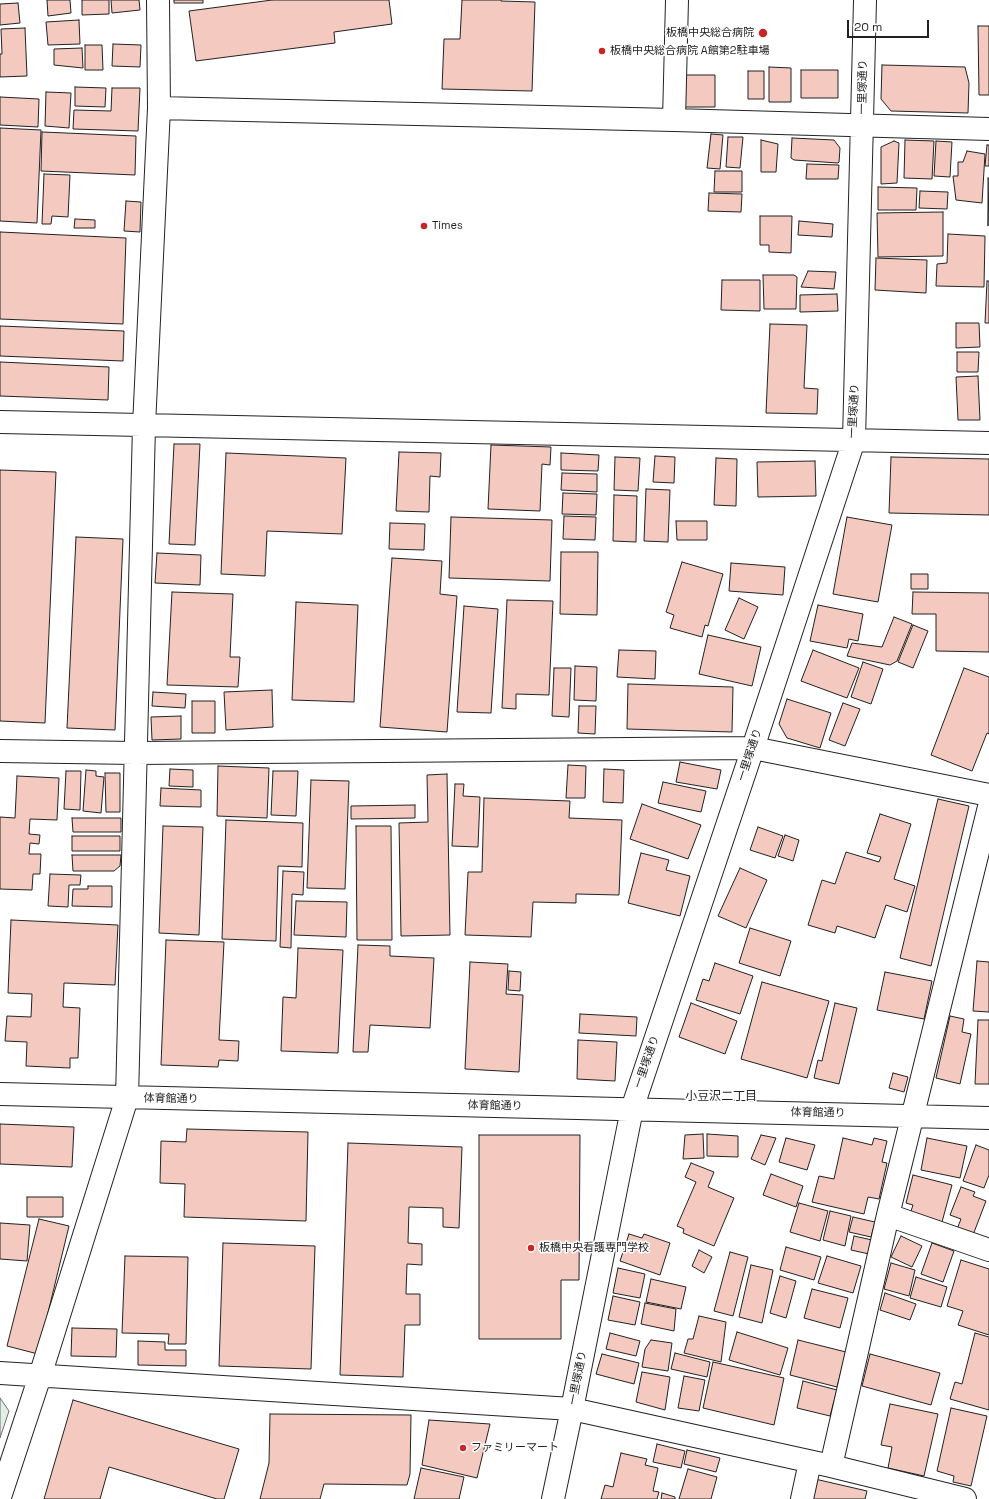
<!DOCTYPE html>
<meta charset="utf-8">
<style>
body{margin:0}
#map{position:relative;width:989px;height:1499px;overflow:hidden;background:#fff;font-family:"Space Grotesk",sans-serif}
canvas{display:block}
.scale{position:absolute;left:847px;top:20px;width:82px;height:18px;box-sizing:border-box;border:2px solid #222;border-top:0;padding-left:5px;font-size:12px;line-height:14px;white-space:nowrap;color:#222;-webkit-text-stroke:3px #fff;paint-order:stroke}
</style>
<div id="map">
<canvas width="989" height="1499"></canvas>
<div class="scale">20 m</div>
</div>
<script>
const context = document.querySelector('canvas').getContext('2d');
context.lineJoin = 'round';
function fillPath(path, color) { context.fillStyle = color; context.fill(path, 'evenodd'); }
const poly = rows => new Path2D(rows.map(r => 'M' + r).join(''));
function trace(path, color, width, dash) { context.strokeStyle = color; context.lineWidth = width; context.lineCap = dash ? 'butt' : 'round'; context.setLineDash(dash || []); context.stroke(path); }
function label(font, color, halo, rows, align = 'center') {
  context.font = font + ' "Space Grotesk","Noto Sans JP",sans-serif'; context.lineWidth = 3; context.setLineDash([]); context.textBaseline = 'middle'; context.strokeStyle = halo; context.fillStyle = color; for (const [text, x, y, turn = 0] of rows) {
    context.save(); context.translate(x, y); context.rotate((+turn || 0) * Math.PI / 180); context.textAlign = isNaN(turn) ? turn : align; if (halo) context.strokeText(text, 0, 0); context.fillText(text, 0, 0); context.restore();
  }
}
const green = poly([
 [0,1398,9,1411,0,1438,0,1398]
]);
fillPath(green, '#e0efe3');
trace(green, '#6f6f6f', 1);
const building = poly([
 [47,0,70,0,71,13,48,16,47,0],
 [82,0,109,0,109,14,82,15,82,0],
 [111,0,139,0,140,10,112,13,111,0],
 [174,0,203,0,203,3,174,3,174,0],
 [272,0,389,0,392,24,334,32,335,43,196,61,189,11,272,0],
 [462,0,501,0,501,1,535,2,532,91,442,89,444,39,460,39,462,0],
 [18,3,20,23,0,25,0,4,18,3],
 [79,20,80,44,48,45,46,22,79,20],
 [978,26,989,26,989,95,979,95,978,26],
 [25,28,27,76,0,77,0,54,2,54,1,29,25,28],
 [113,44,141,45,140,67,112,66,113,44],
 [85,45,102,45,103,70,85,70,85,45],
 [82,48,83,68,54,65,54,49,82,48],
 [882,65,965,67,969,83,968,113,891,111,881,99,882,65],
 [769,67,791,68,791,102,769,102,769,67],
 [801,70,838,70,838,98,801,98,801,70],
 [748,71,764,71,764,99,748,99,748,71],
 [679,75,715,75,715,107,679,107,679,75],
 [75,87,106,88,105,107,75,106,75,87],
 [112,88,140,88,138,131,73,129,74,110,111,111,112,88],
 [46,92,71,93,69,128,45,126,46,92],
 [0,97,39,99,38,127,0,125,0,97],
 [0,128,41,130,37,223,0,221,0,128],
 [42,132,136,136,135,175,41,171,42,132],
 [711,134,723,135,720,169,707,168,711,134],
 [728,137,743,137,740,168,726,167,728,137],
 [792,138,834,140,840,148,839,162,838,163,794,160,791,158,792,138],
 [761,140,778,144,776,172,761,172,761,140],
 [905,140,934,141,932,179,904,178,905,140],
 [894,141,899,143,897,183,881,184,881,147,894,141],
 [936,141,952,142,950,177,934,176,936,141],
 [987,145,989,145,989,166,985,166,987,145],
 [967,151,985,154,982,203,956,200,953,176,958,176,958,162,963,162,967,151],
 [807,164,839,165,838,179,806,179,807,164],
 [715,171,742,171,742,192,714,192,715,171],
 [44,174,70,175,68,217,52,216,51,224,42,224,44,174],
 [988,178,989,178,988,226,988,178],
 [878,187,917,188,916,210,878,210,878,187],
 [920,191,948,192,947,209,919,208,920,191],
 [709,193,742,194,741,212,708,211,709,193],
 [126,201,141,202,140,232,124,231,126,201],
 [943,212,943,256,878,257,877,213,943,212],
 [760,216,792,216,791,253,769,252,769,245,760,245,760,216],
 [75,219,95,220,95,228,74,228,75,219],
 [799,221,833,224,832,237,798,235,799,221],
 [0,232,126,238,123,324,0,319,0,232],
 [948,234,985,236,984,287,936,286,937,264,947,263,948,234],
 [876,258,927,260,926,293,875,290,876,258],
 [808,271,836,272,834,289,801,287,808,271],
 [763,275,794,275,797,277,796,309,764,309,763,275],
 [722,280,760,280,760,311,721,310,722,280],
 [987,281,989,281,989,323,985,323,987,281],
 [837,294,838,311,800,312,800,295,837,294],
 [956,323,979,323,980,347,956,348,956,323],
 [770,324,807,325,804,388,818,389,817,414,766,413,770,324],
 [0,326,124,331,123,361,0,356,0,326],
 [957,352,979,352,978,372,957,372,957,352],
 [0,362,109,367,108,400,0,396,0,362],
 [978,376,980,420,958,420,956,377,978,376],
 [174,444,200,444,195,545,169,544,174,444],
 [491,445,551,447,550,465,542,464,540,511,488,509,491,445],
 [399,452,441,453,440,477,430,476,429,512,396,511,399,452],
 [226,453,346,458,342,534,267,531,265,576,221,574,226,453],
 [561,453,599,455,598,471,561,470,561,453],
 [655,456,675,457,674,483,653,482,655,456],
 [615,457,640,458,638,491,614,490,615,457],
 [891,457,989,459,989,515,889,513,891,457],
 [716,458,737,459,736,506,714,505,716,458],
 [815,461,816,496,758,497,757,462,815,461],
 [0,470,56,472,45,723,0,721,0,470],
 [562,473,597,474,597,492,561,490,562,473],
 [646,489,670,490,668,542,644,541,646,489],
 [563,493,597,494,596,515,562,514,563,493],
 [614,495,637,496,636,542,613,541,614,495],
 [564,516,596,517,595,540,563,539,564,516],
 [451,517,552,520,550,581,449,578,451,517],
 [847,517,892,525,878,602,833,594,847,517],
 [676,521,707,521,707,540,677,540,676,521],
 [390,523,425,524,424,550,389,549,390,523],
 [76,537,123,539,115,730,67,728,76,537],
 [561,552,598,552,597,615,560,614,561,552],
 [157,553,201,555,200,585,155,583,157,553],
 [392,558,442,561,440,594,457,596,447,732,380,727,392,558],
 [682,562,723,574,708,626,705,625,702,637,670,628,674,615,666,612,682,562],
 [731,563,785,567,783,595,729,591,731,563],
 [911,574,928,574,928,589,911,589,911,574],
 [172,592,233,594,230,657,240,657,238,687,167,685,172,592],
 [913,592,989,593,989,652,936,651,936,614,912,614,913,592],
 [739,598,758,607,744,639,725,630,739,598],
 [507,600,553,601,549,695,516,694,516,709,502,708,507,600],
 [296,602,358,605,354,702,292,700,296,602],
 [818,605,863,614,858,641,849,639,847,648,810,641,818,605],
 [464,606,498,609,491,713,457,712,464,606],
 [894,617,912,624,897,661,890,665,847,656,852,643,882,647,894,617],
 [913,625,928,631,913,668,898,662,913,625],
 [708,635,761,647,752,686,699,674,708,635],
 [619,650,656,651,655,679,617,677,619,650],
 [813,650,859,668,847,698,801,681,813,650],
 [863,662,883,669,871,704,851,697,863,662],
 [575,666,597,667,596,701,574,700,575,666],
 [554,668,571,668,569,717,552,716,554,668],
 [964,668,989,677,989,734,987,733,972,771,931,755,964,668],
 [628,684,733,687,732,732,627,729,628,684],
 [272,690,273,727,226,730,224,692,272,690],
 [153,692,186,694,185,708,152,706,153,692],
 [787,699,831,713,820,748,787,738,779,724,787,699],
 [192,701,215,701,215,733,192,733,192,701],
 [843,703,860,709,845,746,829,740,843,703],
 [579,706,596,706,595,734,578,733,579,706],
 [181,716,181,739,152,740,151,717,181,716],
 [680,762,721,770,717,789,676,782,680,762],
 [568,765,586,766,585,798,566,798,568,765],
 [218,766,269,768,267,818,217,816,218,766],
 [170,769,193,770,193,787,169,786,170,769],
 [604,769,624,770,623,803,603,802,604,769],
 [86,770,96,771,96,776,104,777,101,813,83,811,86,770],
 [66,771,81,771,80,810,64,809,66,771],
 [273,771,298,771,296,816,271,815,273,771],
 [105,773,120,773,120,812,106,812,105,773],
 [447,774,450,935,401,936,399,823,428,822,427,775,447,774],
 [17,776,59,778,57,820,30,819,29,834,40,835,39,844,30,843,29,854,41,854,40,874,33,874,32,890,0,889,0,817,15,818,17,776],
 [311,780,349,781,345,889,307,888,311,780],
 [663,782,706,791,701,812,658,803,663,782],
 [455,784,464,784,463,796,480,797,478,847,452,846,455,784],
 [161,788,201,790,201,807,160,806,161,788],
 [484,798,570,801,569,818,622,820,619,895,576,894,576,903,533,902,531,937,465,935,468,872,482,872,484,798],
 [938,799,969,806,931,966,900,958,938,799],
 [642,804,701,825,688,859,630,839,642,804],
 [415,805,415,818,351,819,351,806,415,805],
 [880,814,911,824,894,879,915,886,907,912,886,905,875,938,837,926,835,933,808,925,822,880,835,884,846,852,879,862,881,857,867,853,880,814],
 [72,818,121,818,121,832,73,832,72,818],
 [226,820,303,823,302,867,278,866,276,941,222,939,226,820],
 [163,826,203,827,199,935,159,933,163,826],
 [356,826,391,826,392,940,357,940,356,826],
 [758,827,783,836,775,858,750,850,758,827],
 [785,835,799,840,793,861,778,856,785,835],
 [72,836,120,836,120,851,72,851,72,836],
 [641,853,669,860,666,870,690,876,680,916,628,903,641,853],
 [72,855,121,855,120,866,114,871,73,871,72,855],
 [740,868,767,880,746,928,718,916,740,868],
 [283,871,304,872,303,895,292,894,291,948,280,947,283,871],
 [50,874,81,875,80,885,69,885,68,907,48,906,50,874],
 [88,886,112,886,112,907,72,906,73,889,88,889,88,886],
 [296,901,347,902,346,937,294,935,296,901],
 [11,920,118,925,115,985,64,983,63,1007,80,1008,78,1058,70,1058,70,1068,26,1066,27,1042,5,1041,7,1016,31,1017,32,994,8,993,11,920],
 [750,928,791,941,780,976,739,963,750,928],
 [166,940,224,942,219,1040,239,1041,238,1061,219,1060,218,1067,161,1065,166,940],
 [358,945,390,946,390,956,434,958,430,1028,370,1025,368,1052,353,1052,358,945],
 [298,948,343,950,338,1053,281,1051,283,997,296,998,298,948],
 [977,961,989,962,989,1012,973,1011,977,961],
 [470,962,508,964,506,994,523,995,519,1072,465,1069,470,962],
 [715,963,753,976,740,1014,696,1000,703,979,709,981,715,963],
 [509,971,521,972,520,991,508,990,509,971],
 [885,972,932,981,924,1019,877,1010,885,972],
 [762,982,829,1001,807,1078,741,1059,762,982],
 [691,1003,737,1021,725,1054,679,1037,691,1003],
 [835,1003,857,1008,839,1084,814,1078,818,1060,822,1061,835,1003],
 [580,1014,637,1017,636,1036,579,1033,580,1014],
 [950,1016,964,1019,962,1032,971,1034,960,1084,936,1078,950,1016],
 [978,1020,989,1020,989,1084,975,1084,978,1020],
 [578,1040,617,1042,615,1081,577,1079,578,1040],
 [893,1073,908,1077,904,1092,889,1088,893,1073],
 [0,1124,74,1127,72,1167,0,1164,0,1124],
 [187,1129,308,1132,306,1221,184,1217,185,1184,160,1183,161,1141,186,1142,187,1129],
 [703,1134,704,1158,683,1159,685,1135,703,1134],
 [707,1134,738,1136,738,1157,707,1156,707,1134],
 [479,1135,580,1135,579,1280,561,1280,561,1339,479,1339,479,1135],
 [761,1135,776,1138,765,1165,751,1159,761,1135],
 [786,1138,815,1145,807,1170,779,1162,786,1138],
 [843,1138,872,1145,874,1138,887,1141,882,1162,887,1163,879,1199,868,1197,864,1214,812,1202,819,1176,834,1179,843,1138],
 [927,1138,967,1146,960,1178,921,1170,927,1138],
 [348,1143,462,1147,459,1228,443,1227,443,1208,409,1207,408,1243,422,1244,422,1265,407,1264,406,1294,420,1294,420,1325,405,1325,403,1377,340,1375,348,1143],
 [976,1145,989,1150,989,1175,984,1188,963,1181,976,1145],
 [691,1163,714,1172,708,1187,734,1198,714,1246,683,1233,684,1229,677,1226,696,1182,685,1177,691,1163],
 [771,1174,803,1186,796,1207,763,1195,771,1174],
 [913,1175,952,1185,942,1222,910,1214,913,1205,906,1203,913,1175],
 [961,1187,975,1192,973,1196,986,1201,973,1235,957,1229,961,1219,950,1215,961,1187],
 [27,1197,63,1197,63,1217,27,1217,27,1197],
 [799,1203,828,1211,820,1241,790,1232,799,1203],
 [830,1211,851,1216,845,1246,823,1240,830,1211],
 [853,1217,875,1222,871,1237,849,1232,853,1217],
 [39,1219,69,1226,38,1354,7,1346,39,1219],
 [0,1223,30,1225,27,1261,0,1259,0,1223],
 [629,1234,642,1238,644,1234,670,1243,660,1275,620,1261,629,1234],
 [854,1236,872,1240,869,1254,851,1250,854,1236],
 [901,1236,922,1246,912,1267,891,1257,901,1236],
 [223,1243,315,1246,311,1369,219,1366,223,1243],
 [932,1243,954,1251,943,1282,921,1274,932,1243],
 [786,1247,821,1257,814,1280,780,1270,786,1247],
 [699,1250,712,1257,704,1273,692,1266,699,1250],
 [730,1252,748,1257,733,1316,714,1311,730,1252],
 [125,1256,188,1257,186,1344,168,1344,169,1334,122,1333,125,1256],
 [827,1256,861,1266,853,1293,818,1283,827,1256],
 [961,1260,989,1269,989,1335,958,1325,963,1311,947,1306,961,1260],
 [891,1263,915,1270,909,1296,884,1289,891,1263],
 [751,1265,773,1270,762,1323,739,1317,751,1265],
 [618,1268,645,1274,640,1298,613,1293,618,1268],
 [780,1276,796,1281,786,1318,770,1313,780,1276],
 [916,1277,947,1287,941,1307,910,1298,916,1277],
 [651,1279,686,1287,681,1309,646,1302,651,1279],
 [812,1289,848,1298,840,1328,804,1318,812,1289],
 [885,1293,916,1304,910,1320,880,1310,885,1293],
 [613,1296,640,1302,635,1325,608,1320,613,1296],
 [645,1303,676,1309,674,1331,641,1324,645,1303],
 [699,1316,726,1322,721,1362,684,1353,688,1339,693,1339,699,1316],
 [72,1328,117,1329,116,1357,71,1356,72,1328],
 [737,1332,788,1348,780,1375,729,1360,737,1332],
 [610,1333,640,1341,636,1356,606,1349,610,1333],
 [975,1333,989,1337,989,1410,950,1399,955,1382,962,1384,975,1333],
 [651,1340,672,1343,668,1371,642,1367,645,1349,651,1340],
 [798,1340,846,1352,837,1387,790,1375,798,1340],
 [138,1341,165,1342,165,1350,186,1350,186,1366,138,1365,138,1341],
 [675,1353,710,1362,707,1377,671,1369,675,1353],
 [602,1354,639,1363,634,1384,596,1374,602,1354],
 [870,1354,940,1373,931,1405,862,1386,870,1354],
 [713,1362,784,1378,774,1425,703,1408,713,1362],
 [642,1372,670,1377,665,1410,636,1402,642,1372],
 [684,1376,705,1380,699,1411,678,1408,684,1376],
 [803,1381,837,1390,830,1416,797,1408,803,1381],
 [73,1400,239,1449,224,1499,217,1499,109,1467,100,1499,44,1499,73,1400],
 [890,1404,938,1414,924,1476,888,1468,892,1447,881,1445,890,1404],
 [951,1408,987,1416,971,1486,953,1482,954,1476,937,1471,951,1408],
 [270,1414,411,1415,410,1474,407,1485,324,1484,320,1499,260,1499,269,1463,270,1414],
 [429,1420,490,1424,477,1478,422,1465,429,1420],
 [657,1444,685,1451,681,1468,653,1462,657,1444],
 [687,1450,720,1458,716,1472,684,1464,687,1450],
 [621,1453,647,1459,645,1465,658,1468,653,1491,659,1492,657,1499,601,1499,605,1485,613,1487,621,1453],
 [421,1468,464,1477,459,1499,414,1499,421,1468],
 [688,1469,717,1477,711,1499,679,1499,688,1469],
 [815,1479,867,1491,865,1499,811,1499,815,1479],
 [662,1493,675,1497,675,1499,661,1499,662,1493]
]);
fillPath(building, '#f3c9c0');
trace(building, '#222', 1);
const minor = poly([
 [159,108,674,120,989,129],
 [674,120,677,0],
 [0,422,989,443],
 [0,751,135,753,753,748,989,795],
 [0,1094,989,1118],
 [888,1215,989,1250],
 [0,1373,572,1409,831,1466,965,1499],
 [831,1466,888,1215,989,807],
 [0,1497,40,1376,127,1098,144,426,159,108,158,0],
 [553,1499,572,1409,632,1109,753,748,854,440,865,0],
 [802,1499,810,1462]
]);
trace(minor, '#222', 24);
trace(minor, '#fff', 22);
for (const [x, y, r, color] of [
 [763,33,5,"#c62828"],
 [602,51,4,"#c62828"],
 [424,226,4,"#c62828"],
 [531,1248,4,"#c62828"],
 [463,1448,4,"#c62828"]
]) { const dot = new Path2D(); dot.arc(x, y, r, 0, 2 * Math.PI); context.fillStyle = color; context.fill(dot); trace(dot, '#fff', 1.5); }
label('11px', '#222', '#fff', [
 ["板橋中央総合病院",754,33,"right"],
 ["板橋中央総合病院 A館第2駐車場",610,51],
 ["Times",432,226],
 ["板橋中央看護専門学校",539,1248],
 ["ファミリーマート",471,1448]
], 'left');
label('11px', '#222', '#fff', [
 ["一里塚通り",863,87,-89],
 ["一里塚通り",854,411,-87],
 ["一里塚通り",750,755,-72],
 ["一里塚通り",647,1062,-71],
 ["体育館通り",171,1099,1],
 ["体育館通り",495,1106,1],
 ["体育館通り",818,1113,1],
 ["一里塚通り",578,1378,-79]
]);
label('12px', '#222', '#fff', [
 ["小豆沢二丁目",721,1097]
]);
</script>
